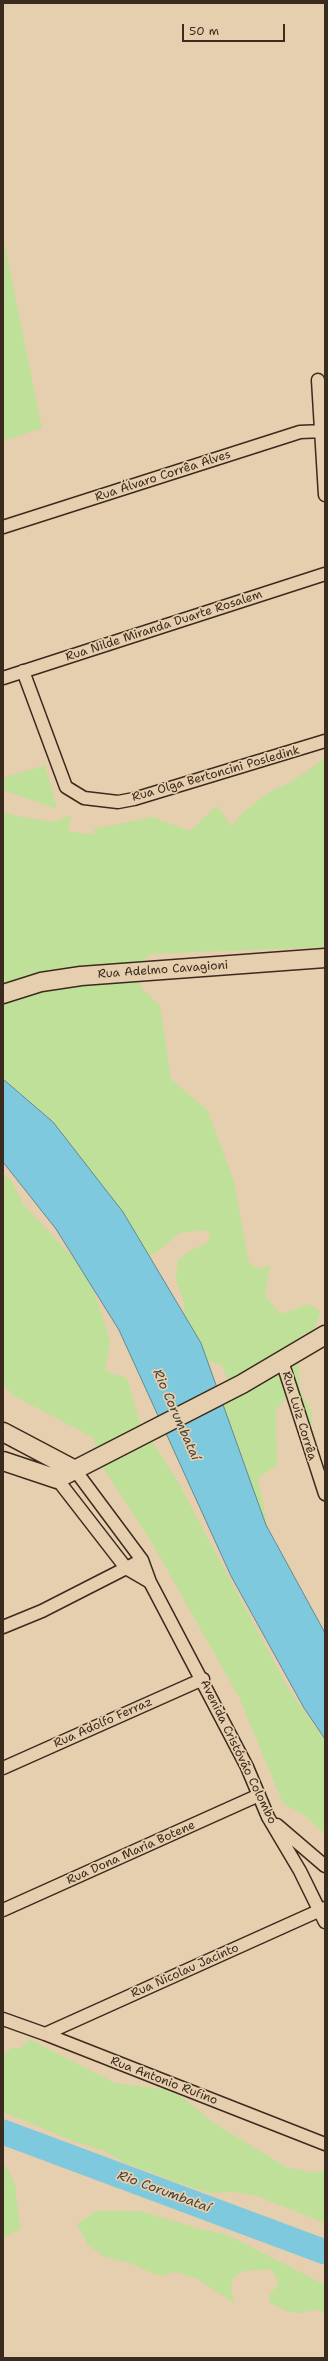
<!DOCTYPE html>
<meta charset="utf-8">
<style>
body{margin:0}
#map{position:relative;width:328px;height:2361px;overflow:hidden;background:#e5cfae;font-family:"Shantell Sans",sans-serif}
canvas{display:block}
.frame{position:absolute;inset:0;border:4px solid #3b2a1e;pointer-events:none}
.scale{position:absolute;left:182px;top:24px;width:103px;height:18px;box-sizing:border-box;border:2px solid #3b2a1e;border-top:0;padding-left:5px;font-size:12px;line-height:14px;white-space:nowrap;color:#3b2a1e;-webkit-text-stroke:3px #e5cfae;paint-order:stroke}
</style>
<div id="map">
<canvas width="328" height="2361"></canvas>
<div class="frame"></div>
<div class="scale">50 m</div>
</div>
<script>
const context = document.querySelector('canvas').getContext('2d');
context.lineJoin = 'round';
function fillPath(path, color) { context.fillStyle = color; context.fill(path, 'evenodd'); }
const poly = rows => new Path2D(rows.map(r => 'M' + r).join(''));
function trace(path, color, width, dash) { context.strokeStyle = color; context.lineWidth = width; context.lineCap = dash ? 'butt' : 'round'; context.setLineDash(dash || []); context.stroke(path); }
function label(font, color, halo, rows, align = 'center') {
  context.font = font + ' "Shantell Sans",sans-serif'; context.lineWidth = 3.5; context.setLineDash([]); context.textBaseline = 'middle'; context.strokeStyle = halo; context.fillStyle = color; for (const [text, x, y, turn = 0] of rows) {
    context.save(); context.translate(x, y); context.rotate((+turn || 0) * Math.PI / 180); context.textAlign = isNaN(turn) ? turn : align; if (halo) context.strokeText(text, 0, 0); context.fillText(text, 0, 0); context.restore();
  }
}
fillPath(poly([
 [3,236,42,428,3,441],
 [325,758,325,947,150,954,146,958,139,975,142,989,160,1006,171,1079,208,1111,234,1182,249,1263,259,1269,270,1265,265,1296,281,1314,309,1304,321,1312,312,1334,304,1333,297,1341,300,1390,312,1413,311,1433,286,1398,276,1410,277,1465,258,1478,279,1587,219,1415,227,1393,228,1381,222,1365,203,1359,184,1321,184,1302,176,1280,178,1260,190,1251,207,1243,210,1232,204,1230,180,1233,154,1254,148,1256,50,1120,3,1078,3,812,16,816,53,822,71,815,68,831,95,835,94,829,152,817,190,831,217,806,231,826,245,811,268,793,293,781],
 [45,765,57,809,3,790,3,778],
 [3,1174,11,1180,24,1205,89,1275,110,1341,105,1371,127,1378,139,1421,178,1482,289,1690,325,1740,325,1834,305,1816,283,1803,239,1697,151,1541,100,1463,94,1438,12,1395,3,1383],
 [29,2039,115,2083,163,2089,181,2096,214,2123,286,2167,308,2172,325,2171,325,2223,257,2196,234,2192,211,2193,190,2187,125,2163,102,2150,76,2142,3,2112,3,2057,11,2048,21,2048],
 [3,2161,15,2184,20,2229,3,2238],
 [96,2211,140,2211,203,2230,226,2234,325,2285,325,2314,316,2309,302,2313,289,2312,270,2303,269,2296,279,2283,271,2269,244,2271,236,2275,232,2281,231,2292,236,2304,198,2279,175,2272,165,2274,165,2276,154,2274,130,2263,105,2257,88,2245,77,2224]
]), '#bee099');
const water = poly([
 [3,1079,53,1122,123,1212,201,1343,266,1525,325,1633,325,1739,304,1708,231,1576,119,1330,56,1229,3,1162,3,1079]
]);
fillPath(water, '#7ec9de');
trace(water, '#638991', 1);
trace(poly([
 [3,2132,325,2252]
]), '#7ec9de', 25);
const street = poly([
 [318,380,325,495],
 [3,527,300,432,325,431],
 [23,671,66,787,84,798,118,802,134,799,325,741],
 [3,678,325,574],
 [282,1361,325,1494],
 [75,1470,142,1560,150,1582,247,1767,268,1817,300,1871,325,1922],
 [57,1479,126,1568,150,1582],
 [3,1627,42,1611,142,1560],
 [3,1768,203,1679],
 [277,1825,325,1866],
 [3,1910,259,1795],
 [3,2019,45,2034,325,2144],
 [45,2034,325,1908]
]);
const secondary = poly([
 [3,994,41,982,81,976,325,958],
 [3,1432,75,1470],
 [3,1461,57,1479,242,1384,325,1335]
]);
trace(street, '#3b2a1e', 15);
trace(secondary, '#3b2a1e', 21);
trace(street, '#e5cfae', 12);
trace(secondary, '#e5cfae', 18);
label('12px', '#3b2a1e', '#e5cfae', [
 ["Rua Álvaro Corrêa Alves",163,476,-18],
 ["Rua Nilde Miranda Duarte Rosalem",164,626,-18],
 ["Rua Olga Bertoncini Posledink",216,774,-16],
 ["Rua Adelmo Cavagioni",163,970,-4],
 ["Rua Luiz Corrêa",299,1416,73],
 ["Rua Adolfo Ferraz",103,1723,-24],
 ["Avenida Cristóvão Colombo",238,1752,64],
 ["Rua Dona Maria Botene",131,1853,-24],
 ["Rua Nicolau Jacinto",185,1971,-24],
 ["Rua Antonio Rufino",164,2081,21]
]);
label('italic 13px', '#45423b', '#e5cfae', [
 ["Rio Corumbataí",176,1415,66],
 ["Rio Corumbataí",164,2192,20]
]);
</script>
